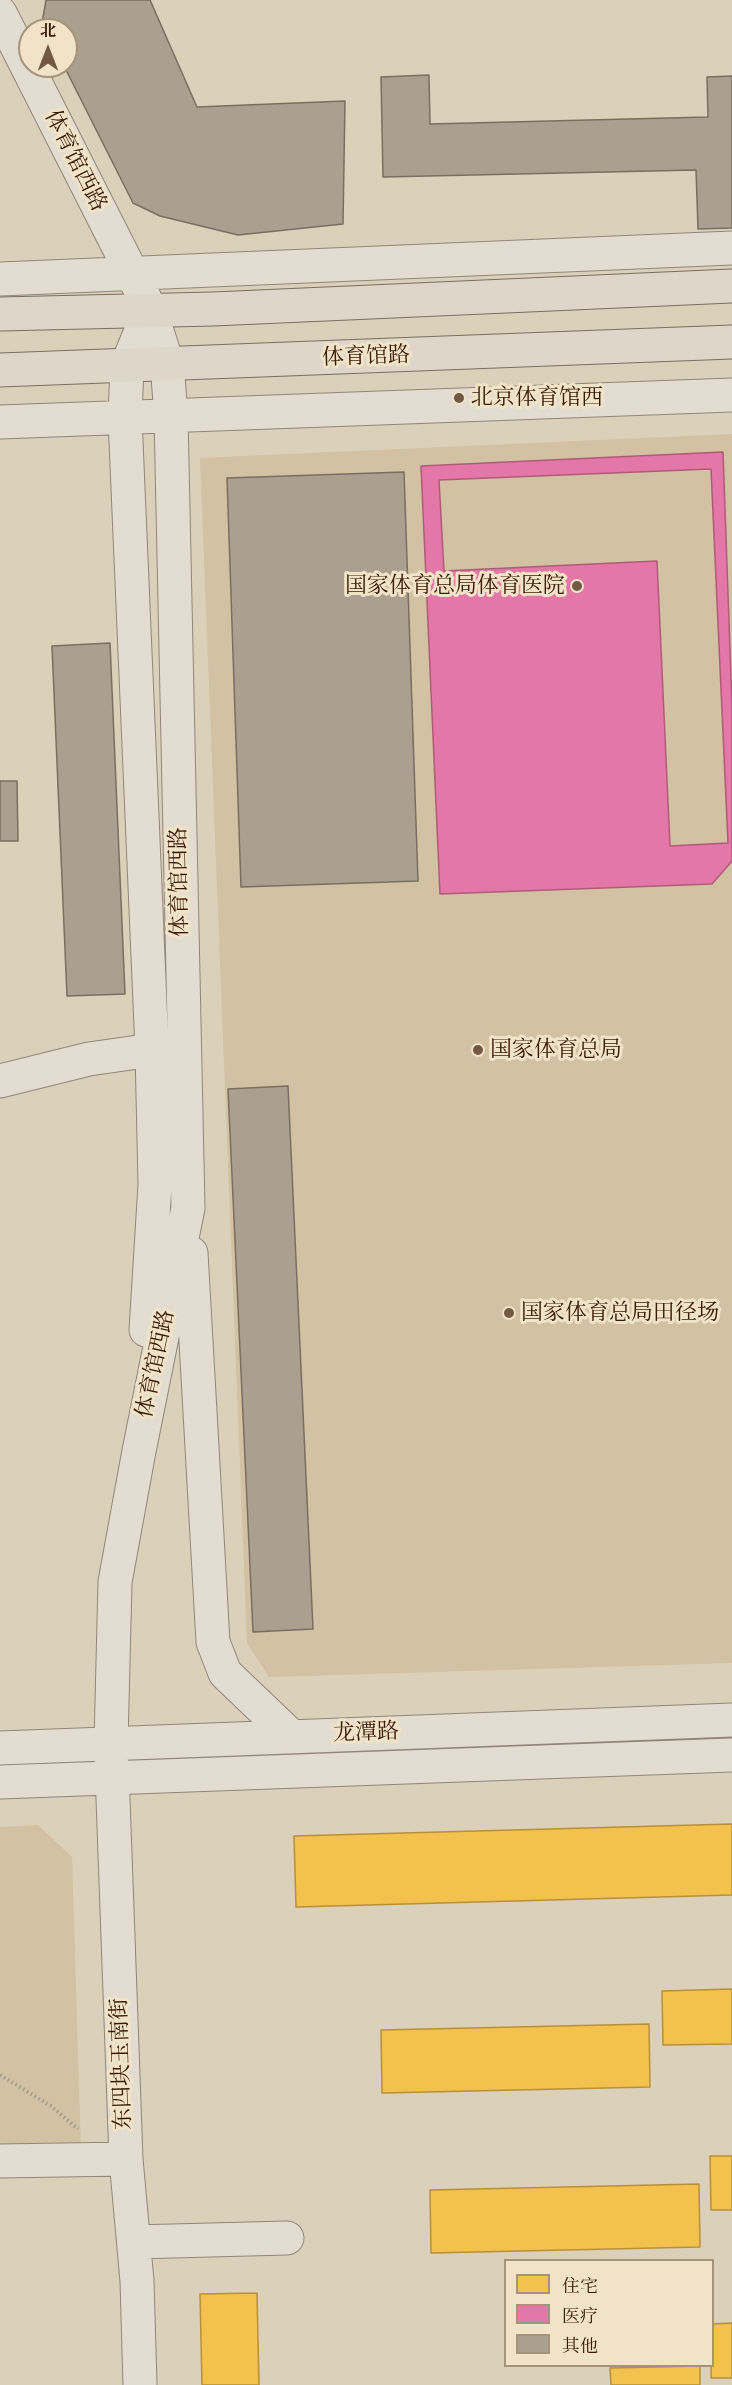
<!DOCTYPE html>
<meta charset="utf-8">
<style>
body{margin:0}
#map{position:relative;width:732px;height:2385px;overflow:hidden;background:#dbd0b9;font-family:"Old Standard TT","Noto Serif SC",serif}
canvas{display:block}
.legend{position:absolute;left:504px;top:2259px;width:210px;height:108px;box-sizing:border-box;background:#f1e3c8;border:2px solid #a7927b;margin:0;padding:8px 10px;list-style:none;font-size:18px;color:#391908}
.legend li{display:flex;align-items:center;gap:12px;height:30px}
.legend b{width:30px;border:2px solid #a7927b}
.north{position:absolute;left:18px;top:18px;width:60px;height:60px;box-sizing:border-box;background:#f1e3c8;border:2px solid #a7927b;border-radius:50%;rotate:0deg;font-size:16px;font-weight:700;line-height:24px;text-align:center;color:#391908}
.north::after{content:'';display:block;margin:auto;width:21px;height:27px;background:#725946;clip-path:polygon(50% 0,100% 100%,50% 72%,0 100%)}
</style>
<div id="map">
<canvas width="732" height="2385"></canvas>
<ul class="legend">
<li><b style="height:16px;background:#f2c14e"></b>住宅</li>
<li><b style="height:16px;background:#e377a8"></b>医疗</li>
<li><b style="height:16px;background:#aba090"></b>其他</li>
</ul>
<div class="north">北</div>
</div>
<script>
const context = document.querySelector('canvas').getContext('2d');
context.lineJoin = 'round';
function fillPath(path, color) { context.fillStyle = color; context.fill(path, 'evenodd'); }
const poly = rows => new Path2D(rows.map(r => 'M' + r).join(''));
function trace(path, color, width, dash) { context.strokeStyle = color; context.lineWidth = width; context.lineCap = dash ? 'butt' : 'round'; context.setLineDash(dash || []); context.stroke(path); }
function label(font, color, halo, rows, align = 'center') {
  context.font = font + ' "Old Standard TT","Noto Serif SC",serif'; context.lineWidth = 6; context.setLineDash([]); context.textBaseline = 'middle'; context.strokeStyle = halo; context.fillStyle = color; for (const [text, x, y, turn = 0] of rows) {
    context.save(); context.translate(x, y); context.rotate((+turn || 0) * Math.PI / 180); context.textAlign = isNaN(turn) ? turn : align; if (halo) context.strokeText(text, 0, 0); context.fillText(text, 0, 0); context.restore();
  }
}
fillPath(poly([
 [732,434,732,1663,269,1677,247,1643,200,458],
 [38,1825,72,1857,81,2153,0,2154,0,1827]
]), '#d2c1a2');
const homes = poly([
 [732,1824,732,1895,296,1907,294,1836,732,1824],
 [732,1989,732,2044,663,2045,662,1991,732,1989],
 [649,2024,650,2087,382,2093,381,2030,649,2024],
 [710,2156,732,2156,732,2210,711,2210,710,2156],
 [699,2184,700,2247,431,2253,430,2190,699,2184],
 [257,2293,259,2385,202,2385,200,2294,257,2293],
 [732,2323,732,2378,711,2378,712,2324,732,2323],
 [700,2366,700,2385,611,2385,610,2368,700,2366]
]);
fillPath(homes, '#f2c14e');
trace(homes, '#ba8f39', 1.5);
const health = poly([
 [723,452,732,707,732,861,712,884,440,894,421,466,723,452],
 [711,469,728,843,670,846,657,561,444,571,439,480,711,469]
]);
fillPath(health, '#e377a8');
trace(health, '#b05b78', 1.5);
const building = poly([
 [46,0,150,0,197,107,345,101,343,224,238,235,160,216,133,203,64,66,66,66,66,30,45,30,42,23,46,0],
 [429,75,430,124,708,117,707,77,732,76,732,228,698,229,696,170,383,177,381,77,429,75],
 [404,472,418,881,241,887,227,478,404,472],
 [110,643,125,994,67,996,52,646,110,643],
 [0,781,17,781,18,841,0,841,0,781],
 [288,1086,313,1629,253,1632,228,1089,288,1086]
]);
fillPath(building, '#aba090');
trace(building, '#796e60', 1.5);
const minor = poly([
 [0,13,150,309,167,363,171,416,188,1208,139,1451,115,1582,111,1743,126,2159,137,2281,140,2385],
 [0,279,732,248],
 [0,422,732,395],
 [0,1081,89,1059,152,1050,173,1049],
 [191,1253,213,1642,225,1673,291,1736],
 [146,1330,155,1184,152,1050,125,418,127,365,150,309],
 [0,1748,732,1720],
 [0,1782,732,1755],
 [0,2161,126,2159],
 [134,2242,287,2238]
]);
const major = poly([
 [0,314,213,309,732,286],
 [0,370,732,342]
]);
trace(minor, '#918678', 35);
trace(major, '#796e60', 35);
trace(poly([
 [0,2075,51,2106,78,2129]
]), '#a39a90', 4, [1.5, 3]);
trace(minor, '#e3ddd1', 33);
trace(major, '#ded7c9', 33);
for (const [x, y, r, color] of [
 [459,398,6,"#725946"],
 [577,586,6,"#725946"],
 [478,1050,6,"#725946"],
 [509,1313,6,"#725946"]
]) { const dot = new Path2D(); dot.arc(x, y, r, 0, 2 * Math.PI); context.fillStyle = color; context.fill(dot); trace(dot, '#f1e3c8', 2); }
label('22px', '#391908', '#f1e3c8', [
 ["体育馆西路",75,161,63],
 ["体育馆路",366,357,-2],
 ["体育馆西路",180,882,-91],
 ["体育馆西路",156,1364,-78],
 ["龙潭路",366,1733,-2],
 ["东四块玉南街",122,2064,-92]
]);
label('22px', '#391908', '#f1e3c8', [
 ["北京体育馆西",471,398],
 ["国家体育总局体育医院",565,586,"right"],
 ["国家体育总局",490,1050],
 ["国家体育总局田径场",521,1313]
], 'left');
</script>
